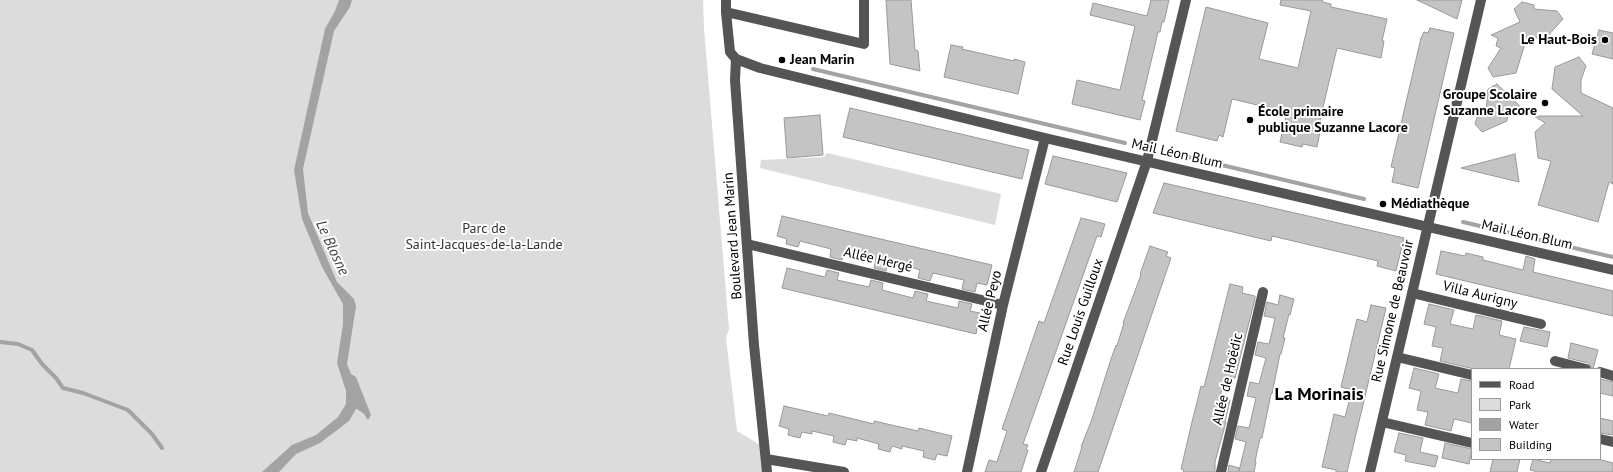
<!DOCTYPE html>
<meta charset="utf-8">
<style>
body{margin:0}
#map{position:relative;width:1613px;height:472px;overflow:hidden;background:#fff;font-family:"PT Sans",sans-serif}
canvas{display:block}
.legend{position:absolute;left:1471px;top:368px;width:130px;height:92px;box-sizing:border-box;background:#fff;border:1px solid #999;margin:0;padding:5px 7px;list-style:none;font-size:12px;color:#000}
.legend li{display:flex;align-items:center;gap:8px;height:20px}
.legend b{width:20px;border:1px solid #999}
</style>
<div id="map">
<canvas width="1613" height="472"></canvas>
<ul class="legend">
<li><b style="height:5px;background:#555"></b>Road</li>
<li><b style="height:11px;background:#dcdcdc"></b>Park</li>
<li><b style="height:11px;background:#a3a3a3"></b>Water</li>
<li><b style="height:11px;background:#c4c4c4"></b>Building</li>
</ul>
</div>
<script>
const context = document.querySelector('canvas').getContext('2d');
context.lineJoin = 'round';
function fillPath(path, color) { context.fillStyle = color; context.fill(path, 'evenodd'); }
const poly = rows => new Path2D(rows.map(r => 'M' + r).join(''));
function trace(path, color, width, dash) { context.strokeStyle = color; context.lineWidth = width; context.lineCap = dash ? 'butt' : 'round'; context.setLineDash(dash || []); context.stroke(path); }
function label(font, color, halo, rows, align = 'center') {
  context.font = font + ' "PT Sans",sans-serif'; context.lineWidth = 4; context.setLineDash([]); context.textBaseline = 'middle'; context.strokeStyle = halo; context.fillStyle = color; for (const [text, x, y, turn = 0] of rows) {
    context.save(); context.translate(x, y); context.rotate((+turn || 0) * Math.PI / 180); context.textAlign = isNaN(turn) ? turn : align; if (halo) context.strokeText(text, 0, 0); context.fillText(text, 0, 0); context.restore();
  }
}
fillPath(poly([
 [0,0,703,0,704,28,729,329,726,338,737,431,765,448,767,472,0,472],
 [827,153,1001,194,995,225,760,168,761,160,824,157]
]), '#dcdcdc');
fillPath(poly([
 [339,0,352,0,350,7,334,31,303,169,308,213,337,282,354,299,356,306,347,364,351,374,356,377,371,415,368,420,364,414,357,409,356,409,349,421,320,443,296,454,279,472,262,472,292,445,316,435,338,417,346,404,346,391,337,363,343,324,343,304,322,267,302,219,294,170,325,29,335,11]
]), '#a3a3a3');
trace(poly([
 [813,69,1125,143],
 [1184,156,1364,199],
 [1463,222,1613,257],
 [0,342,18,344,32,350,42,364,56,378,63,388,83,393,128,410,152,434,162,448]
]), '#a3a3a3', 4);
const building = poly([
 [886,0,911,0,915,50,918,51,920,71,890,64,886,0],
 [1151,0,1169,0,1164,22,1162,22,1160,32,1158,32,1142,100,1145,101,1140,120,1072,104,1077,80,1120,90,1135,26,1090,15,1093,3,1147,16,1151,0],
 [1281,0,1323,0,1322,2,1331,4,1331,7,1387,19,1382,41,1384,41,1381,58,1337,48,1320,120,1322,122,1317,147,1303,144,1302,147,1280,142,1287,112,1232,99,1223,137,1219,135,1217,141,1176,131,1206,7,1268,23,1259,59,1298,68,1311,11,1280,5,1281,0],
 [1417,0,1462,0,1457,19,1417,0],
 [1522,2,1534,5,1534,9,1557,11,1563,19,1545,39,1527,37,1516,73,1493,77,1488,68,1501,48,1496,46,1498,38,1491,35,1520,22,1514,9,1522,2],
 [1430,28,1454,33,1418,188,1392,182,1395,168,1391,167,1421,38,1424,32,1428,33,1430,28],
 [1599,30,1613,33,1613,59,1592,54,1599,30],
 [951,45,963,47,962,49,1014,61,1014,59,1025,62,1018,94,944,77,951,45],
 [1579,57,1586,66,1581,80,1581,93,1613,108,1613,184,1609,182,1598,222,1538,205,1551,161,1538,158,1535,132,1545,123,1534,116,1583,116,1552,89,1555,67,1579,57],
 [1497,84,1524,110,1509,107,1507,121,1482,132,1475,124,1479,111,1486,112,1488,89,1497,84],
 [850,108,1029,150,1022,179,843,137,850,108],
 [820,115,823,155,787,158,784,118,820,115],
 [1515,154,1519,182,1461,168,1515,154],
 [1053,156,1127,173,1117,202,1045,184,1053,156],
 [1164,183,1404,238,1396,271,1377,266,1378,261,1272,236,1271,241,1153,213,1164,183],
 [782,216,992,265,987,285,977,283,975,292,962,289,964,280,955,278,933,273,930,281,918,278,920,270,910,267,888,262,886,271,874,268,876,259,844,252,842,260,830,257,831,249,800,241,798,247,786,244,787,239,777,236,782,216],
 [1081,218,1105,224,1101,237,1097,236,1023,444,1028,445,1026,449,1028,450,1021,472,985,472,989,460,997,462,1007,431,1002,429,1039,321,1044,323,1081,218],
 [1150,246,1168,252,1166,256,1171,258,1098,472,1074,472,1082,447,1081,447,1092,419,1111,359,1116,345,1117,346,1124,323,1123,323,1141,275,1140,274,1150,246],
 [1441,251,1465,256,1466,253,1483,257,1483,260,1523,270,1526,256,1535,259,1533,272,1613,291,1613,316,1436,274,1441,251],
 [787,268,825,277,827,270,839,273,837,280,869,287,871,280,883,283,882,290,913,298,915,291,928,294,926,301,958,308,959,301,972,304,970,311,980,313,976,334,782,288,787,268],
 [1230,284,1243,287,1242,293,1255,296,1255,299,1235,378,1225,376,1220,397,1230,400,1225,422,1226,422,1215,462,1215,472,1183,472,1184,470,1181,469,1192,422,1201,386,1204,387,1230,284],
 [1280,295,1294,299,1290,315,1289,314,1283,338,1285,338,1281,354,1280,354,1272,394,1271,394,1262,438,1260,438,1255,462,1256,462,1254,472,1228,472,1229,465,1239,468,1239,471,1246,442,1235,439,1238,426,1249,428,1256,398,1247,396,1250,382,1259,384,1266,358,1255,355,1258,342,1269,344,1272,332,1275,318,1264,316,1267,302,1278,305,1280,295],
 [1429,304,1454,310,1450,324,1473,329,1476,315,1502,321,1499,335,1516,339,1509,369,1474,369,1440,361,1443,348,1432,346,1436,327,1424,324,1429,304],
 [1371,305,1386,308,1347,472,1336,472,1336,470,1322,467,1334,414,1345,417,1352,390,1341,387,1357,319,1367,322,1371,305],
 [1524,327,1550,332,1547,347,1520,341,1524,327],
 [1571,343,1598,350,1593,369,1588,363,1568,358,1571,343],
 [1414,368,1439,374,1435,388,1458,393,1461,379,1472,381,1472,423,1454,419,1451,431,1425,425,1428,412,1417,410,1421,391,1409,388,1414,368],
 [1600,379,1613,382,1613,396,1600,393,1600,379],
 [784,406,828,416,829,413,874,424,874,421,918,431,919,428,952,436,947,456,937,454,935,460,923,457,924,451,902,446,902,449,892,446,890,452,878,449,879,444,857,438,857,441,847,439,845,445,833,442,834,436,812,431,812,434,802,432,800,438,788,435,789,429,779,426,784,406],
 [1600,418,1613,421,1613,435,1600,433,1600,418],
 [1399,433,1423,438,1420,452,1438,456,1435,467,1405,461,1406,455,1394,452,1399,433],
 [1445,443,1472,449,1469,464,1442,458,1445,443],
 [1493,459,1520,459,1517,472,1490,472,1493,459],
 [1533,459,1550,463,1551,459,1598,459,1613,463,1613,472,1538,472,1530,470,1533,459]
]);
fillPath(building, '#c4c4c4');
trace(building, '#999', 1);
trace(poly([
 [726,0,726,12,730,52,736,59,735,80,754,345,767,472],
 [726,12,864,44,864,0],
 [736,59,760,68,1045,138,1613,270],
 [747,244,1003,305],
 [1412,293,1541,324],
 [1397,357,1472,375],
 [1555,361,1586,369],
 [1600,372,1613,376],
 [1382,422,1472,443],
 [1600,439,1613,442],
 [766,459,844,472],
 [967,472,1003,305,1045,138],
 [1041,472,1147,161,1186,0],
 [1221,472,1263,292],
 [1370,472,1481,0]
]), '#555', 10);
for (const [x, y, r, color] of [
 [1605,40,4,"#000"],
 [782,60,4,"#000"],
 [1545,103,4,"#000"],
 [1250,120,4,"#000"],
 [1383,204,4,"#000"]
]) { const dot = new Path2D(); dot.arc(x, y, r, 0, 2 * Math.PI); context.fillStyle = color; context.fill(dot); trace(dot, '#fff', 1.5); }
label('bold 14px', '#000', '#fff', [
 ["Le Haut-Bois",1597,40,"right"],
 ["Jean Marin",790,60],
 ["Groupe Scolaire",1537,95,"right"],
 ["Suzanne Lacore",1537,111,"right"],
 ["École primaire",1258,112],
 ["publique Suzanne Lacore",1258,128],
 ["Médiathèque",1391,204]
], 'left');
label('14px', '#000', '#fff', [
 ["Mail Léon Blum",1177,154,13],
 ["Mail Léon Blum",1527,235,13],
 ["Boulevard Jean Marin",733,236,-94],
 ["Allée Hergé",878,260,13],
 ["Villa Aurigny",1480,295,14],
 ["Allée Peyo",990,301,-76],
 ["Rue Simone de Beauvoir",1393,311,-77],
 ["Rue Louis Guilloux",1081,312,-71],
 ["Allée de Hoëdic",1228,379,-77]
]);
label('14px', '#333', '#fff', [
 ["Parc de",484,229],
 ["Saint-Jacques-de-la-Lande",484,245]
]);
label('italic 15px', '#444', '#fff', [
 ["Le Blosne",332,248,65]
]);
label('bold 18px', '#000', '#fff', [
 ["La Morinais",1319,395]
]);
</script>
